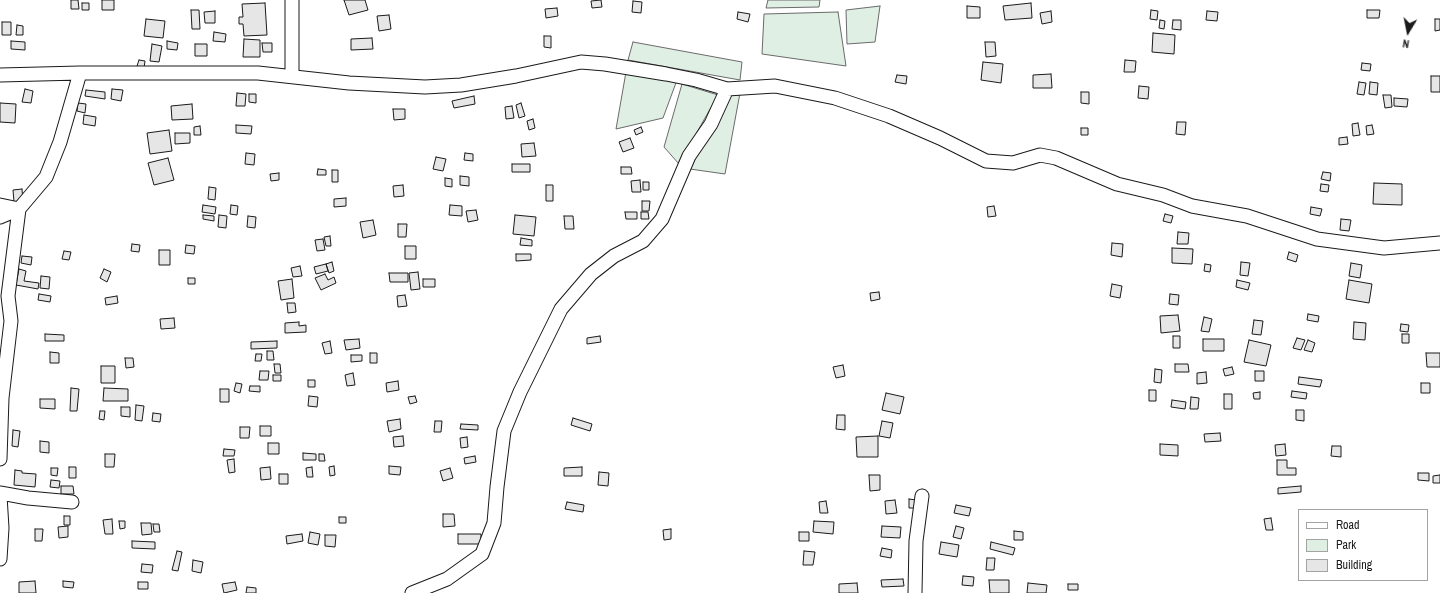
<!DOCTYPE html>
<style>
body{margin:0}
#map{position:relative;width:1440px;height:593px;overflow:hidden;background:#fff;font-family:"Archivo Narrow",sans-serif}
canvas{display:block}
.legend{position:absolute;left:1298px;top:509px;width:130px;height:72px;box-sizing:border-box;background:#fff;border:1px solid #a3a3a3;margin:0;padding:5px 7px;list-style:none;font-size:12px;color:#1a1a1a}
.legend li{display:flex;align-items:center;gap:8px;height:20px}
.legend b{width:20px;border:1px solid #a3a3a3}
.north{position:absolute;left:1388px;top:12px;width:40px;height:40px;-webkit-text-stroke:3px #fff;paint-order:stroke;rotate:190deg;font-size:11px;font-weight:700;line-height:16px;text-align:center;color:#1a1a1a}
.north::after{content:'';display:block;margin:auto;width:14px;height:18px;background:#1a1a1a;clip-path:polygon(50% 0,100% 100%,50% 72%,0 100%)}
</style>
<div id="map">
<canvas width="1440" height="593"></canvas>
<ul class="legend">
<li><b style="height:5px;background:#fff"></b>Road</li>
<li><b style="height:11px;background:#e0efe3"></b>Park</li>
<li><b style="height:11px;background:#e6e6e6"></b>Building</li>
</ul>
<div class="north">N</div>
</div>
<script>
const context = document.querySelector('canvas').getContext('2d');
context.lineJoin = 'round';
function fillPath(path, color) { context.fillStyle = color; context.fill(path, 'evenodd'); }
const poly = rows => new Path2D(rows.map(r => 'M' + r).join(''));
function trace(path, color, width, dash) { context.strokeStyle = color; context.lineWidth = width; context.lineCap = dash ? 'butt' : 'round'; context.setLineDash(dash || []); context.stroke(path); }
const green = poly([
 [768,0,820,0,819,7,766,8,768,0],
 [880,6,875,42,847,44,846,10,880,6],
 [838,12,846,66,762,54,764,14,838,12],
 [633,42,742,62,740,80,628,60,633,42],
 [626,72,677,80,663,118,616,129,626,72],
 [682,84,718,95,679,164,664,147,682,84],
 [730,93,740,93,725,174,690,169,730,93]
]);
fillPath(green, '#e0efe3');
trace(green, '#6a6a6a', 1);
const building = poly([
 [71,0,78,0,79,9,71,9,71,0],
 [102,0,114,0,114,10,102,10,102,0],
 [344,0,365,0,368,10,349,15,344,0],
 [601,0,602,7,592,8,591,1,601,0],
 [633,1,642,2,641,13,632,12,633,1],
 [82,3,89,3,89,10,82,10,82,3],
 [265,3,267,35,244,36,243,24,239,24,239,17,243,17,242,4,265,3],
 [1031,3,1032,18,1005,20,1003,6,1031,3],
 [967,6,980,7,980,18,967,18,967,6],
 [557,8,558,16,546,18,545,9,557,8],
 [191,10,199,10,200,29,192,29,191,10],
 [1151,10,1158,11,1157,20,1150,19,1151,10],
 [1367,10,1380,10,1379,18,1367,18,1367,10],
 [215,11,215,23,205,23,204,12,215,11],
 [1051,11,1052,22,1042,24,1040,13,1051,11],
 [1207,11,1218,12,1217,21,1206,20,1207,11],
 [738,12,750,14,748,22,737,19,738,12],
 [389,15,391,29,379,31,377,16,389,15],
 [146,19,165,21,163,38,144,36,146,19],
 [1435,19,1440,19,1440,30,1435,31,1435,19],
 [1160,20,1165,21,1164,29,1159,28,1160,20],
 [1173,20,1181,20,1181,30,1172,29,1173,20],
 [2,22,11,22,11,35,2,35,2,22],
 [17,25,23,26,23,35,16,35,17,25],
 [214,32,226,34,225,42,213,41,214,32],
 [1153,33,1175,35,1174,54,1152,52,1153,33],
 [544,36,551,36,551,48,544,47,544,36],
 [372,38,373,49,351,50,351,39,372,38],
 [244,39,260,40,260,57,243,57,244,39],
 [11,41,25,42,25,50,11,49,11,41],
 [167,41,178,43,177,50,167,49,167,41],
 [985,42,995,42,996,56,986,57,985,42],
 [262,43,272,43,272,52,263,52,262,43],
 [152,44,162,46,159,62,150,61,152,44],
 [195,44,207,44,207,56,195,56,195,44],
 [139,60,145,61,144,68,137,66,139,60],
 [1125,60,1136,61,1135,72,1124,72,1125,60],
 [983,62,1003,64,1001,83,981,80,983,62],
 [1362,63,1371,64,1370,71,1361,70,1362,63],
 [1051,74,1052,88,1033,88,1033,75,1051,74],
 [897,75,907,76,906,84,895,82,897,75],
 [1431,76,1440,76,1440,92,1431,92,1431,76],
 [1359,82,1366,83,1364,95,1357,94,1359,82],
 [1370,82,1378,83,1377,95,1369,94,1370,82],
 [1139,86,1149,87,1148,99,1138,98,1139,86],
 [25,89,33,91,31,103,22,102,25,89],
 [112,89,123,90,121,101,111,99,112,89],
 [86,90,105,92,105,99,85,96,86,90],
 [1081,92,1089,92,1089,104,1081,103,1081,92],
 [237,93,246,94,245,106,236,106,237,93],
 [249,94,256,94,256,103,249,102,249,94],
 [1383,95,1391,95,1392,107,1385,108,1383,95],
 [474,96,475,104,454,108,452,101,474,96],
 [1394,98,1408,99,1407,107,1394,106,1394,98],
 [0,103,16,104,15,123,0,122,0,103],
 [78,103,86,104,85,113,77,111,78,103],
 [521,103,525,116,519,118,516,105,521,103],
 [192,104,193,119,172,120,171,106,192,104],
 [512,106,514,118,506,119,505,107,512,106],
 [393,109,405,109,405,119,394,120,393,109],
 [84,115,96,117,95,126,83,124,84,115],
 [533,119,535,128,529,130,527,121,533,119],
 [1177,122,1186,122,1185,135,1176,134,1177,122],
 [1358,123,1360,135,1353,136,1352,124,1358,123],
 [236,125,252,126,251,134,236,133,236,125],
 [1372,125,1374,134,1367,135,1366,126,1372,125],
 [200,126,201,135,194,135,194,127,200,126],
 [641,127,643,132,636,135,634,130,641,127],
 [1081,128,1088,128,1088,135,1081,135,1081,128],
 [169,130,172,151,150,154,147,133,169,130],
 [175,133,190,133,190,143,175,144,175,133],
 [1347,137,1348,144,1339,145,1339,138,1347,137],
 [630,138,634,148,623,152,619,142,630,138],
 [534,143,536,156,522,157,521,144,534,143],
 [246,153,255,154,254,165,245,164,246,153],
 [465,153,473,154,473,161,464,160,465,153],
 [436,157,446,159,443,171,433,169,436,157],
 [168,158,174,180,154,185,148,163,168,158],
 [512,164,530,164,530,172,512,172,512,164],
 [621,167,631,167,632,174,621,174,621,167],
 [318,169,326,170,326,175,317,175,318,169],
 [332,170,338,170,338,182,332,182,332,170],
 [1323,172,1331,173,1330,181,1321,179,1323,172],
 [279,173,279,180,271,181,270,174,279,173],
 [460,176,469,177,469,186,460,185,460,176],
 [445,178,452,179,452,187,445,186,445,178],
 [640,180,641,192,632,192,631,181,640,180],
 [643,182,649,182,649,190,643,190,643,182],
 [1374,183,1402,184,1402,205,1373,204,1374,183],
 [1321,184,1329,185,1328,192,1320,191,1321,184],
 [403,185,404,196,394,197,393,186,403,185],
 [546,185,553,185,553,201,546,201,546,185],
 [209,187,216,188,215,200,208,199,209,187],
 [22,189,23,202,14,202,13,190,22,189],
 [346,198,346,206,334,207,334,199,346,198],
 [642,201,650,201,649,211,642,211,642,201],
 [203,205,216,207,215,214,202,212,203,205],
 [231,205,238,206,237,215,230,214,231,205],
 [450,205,462,206,462,216,449,215,450,205],
 [994,206,996,216,988,217,987,207,994,206],
 [1311,207,1322,209,1320,216,1310,214,1311,207],
 [476,210,478,220,468,222,466,211,476,210],
 [625,212,637,212,637,219,626,219,625,212],
 [641,212,648,212,649,219,641,219,641,212],
 [1165,214,1173,216,1171,223,1163,221,1165,214],
 [203,215,214,216,214,221,203,219,203,215],
 [219,215,227,216,226,228,218,227,219,215],
 [515,215,536,217,534,236,513,234,515,215],
 [248,216,256,217,255,228,247,227,248,216],
 [564,216,573,216,574,229,565,229,564,216],
 [1341,219,1351,220,1349,231,1340,230,1341,219],
 [373,220,376,235,363,238,360,222,373,220],
 [398,224,407,224,406,237,398,237,398,224],
 [1178,232,1189,233,1188,244,1177,244,1178,232],
 [330,236,331,246,326,246,324,237,330,236],
 [521,238,532,240,532,246,520,245,521,238],
 [323,239,325,250,317,251,315,240,323,239],
 [1112,243,1123,244,1122,257,1111,255,1112,243],
 [132,244,140,245,139,252,131,251,132,244],
 [186,245,195,246,194,254,185,253,186,245],
 [405,246,416,246,416,259,405,259,405,246],
 [1172,248,1193,249,1192,264,1172,263,1172,248],
 [159,250,170,250,170,265,159,265,159,250],
 [64,251,71,252,69,260,62,259,64,251],
 [1289,252,1298,255,1296,262,1287,259,1289,252],
 [516,254,531,254,531,260,516,261,516,254],
 [22,256,32,257,31,265,21,263,22,256],
 [332,262,334,271,329,273,326,264,332,262],
 [1241,262,1250,263,1248,276,1240,275,1241,262],
 [1351,263,1362,265,1360,278,1349,276,1351,263],
 [326,264,328,271,316,274,314,267,326,264],
 [1205,264,1211,265,1210,272,1204,271,1205,264],
 [300,266,302,276,293,277,291,268,300,266],
 [19,269,26,271,24,281,39,283,38,289,16,285,19,269],
 [104,269,111,272,107,282,100,278,104,269],
 [418,272,420,289,411,290,409,273,418,272],
 [389,273,408,273,408,282,390,282,389,273],
 [325,274,328,280,334,277,336,283,321,290,315,278,325,274],
 [41,276,50,277,49,289,40,288,41,276],
 [188,278,195,278,195,284,188,284,188,278],
 [292,279,294,298,281,300,278,281,292,279],
 [423,279,435,279,435,287,423,287,423,279],
 [1237,280,1250,283,1248,290,1236,287,1237,280],
 [1349,280,1372,284,1369,303,1346,299,1349,280],
 [1112,284,1122,286,1120,298,1110,296,1112,284],
 [879,292,880,299,871,301,870,293,879,292],
 [39,294,51,296,50,302,38,300,39,294],
 [1170,294,1179,295,1178,305,1169,304,1170,294],
 [405,295,407,306,398,307,397,296,405,295],
 [117,296,118,303,106,305,105,298,117,296],
 [287,303,295,303,296,312,288,313,287,303],
 [1308,314,1319,316,1318,322,1307,320,1308,314],
 [1178,315,1180,331,1161,333,1160,316,1178,315],
 [1204,317,1212,319,1209,332,1201,331,1204,317],
 [174,318,175,328,161,329,160,319,174,318],
 [1254,320,1263,321,1261,335,1252,334,1254,320],
 [299,322,299,326,306,325,306,332,285,333,285,323,299,322],
 [1354,322,1366,323,1365,340,1353,339,1354,322],
 [1401,324,1409,325,1408,332,1400,331,1401,324],
 [45,334,64,335,64,341,45,341,45,334],
 [1402,334,1409,334,1409,343,1402,343,1402,334],
 [600,336,601,342,587,344,587,338,600,336],
 [1173,336,1180,336,1180,348,1173,348,1173,336],
 [1297,338,1305,340,1301,350,1293,348,1297,338],
 [359,339,360,348,346,350,344,340,359,339],
 [1203,339,1224,339,1224,351,1203,351,1203,339],
 [1249,340,1271,345,1266,366,1244,362,1249,340],
 [1308,340,1315,343,1312,352,1304,350,1308,340],
 [277,341,277,348,251,349,251,342,277,341],
 [330,341,332,353,325,354,322,343,330,341],
 [267,351,273,351,274,360,267,360,267,351],
 [50,352,59,353,59,363,50,363,50,352],
 [370,353,377,353,377,363,370,363,370,353],
 [1426,353,1440,353,1440,367,1427,367,1426,353],
 [256,354,262,354,261,361,255,361,256,354],
 [351,355,362,355,362,361,351,362,351,355],
 [125,358,133,358,134,367,126,368,125,358],
 [274,364,280,364,281,373,275,373,274,364],
 [1175,364,1188,364,1189,372,1175,372,1175,364],
 [843,365,845,376,836,378,833,367,843,365],
 [101,366,115,366,115,383,101,383,101,366],
 [1232,367,1234,374,1225,376,1223,369,1232,367],
 [1155,369,1162,370,1161,383,1154,382,1155,369],
 [260,371,269,371,268,380,259,380,260,371],
 [1255,371,1264,371,1264,381,1255,381,1255,371],
 [1206,372,1207,383,1197,384,1197,373,1206,372],
 [353,373,355,385,347,386,345,375,353,373],
 [273,375,281,375,281,381,273,381,273,375],
 [1299,377,1322,380,1320,387,1298,384,1299,377],
 [308,380,315,380,315,387,308,387,308,380],
 [398,381,399,390,387,392,386,383,398,381],
 [236,383,242,384,240,393,234,391,236,383],
 [1421,383,1430,383,1430,393,1421,393,1421,383],
 [250,386,260,386,260,392,249,391,250,386],
 [71,388,79,389,77,411,70,411,71,388],
 [104,388,128,389,128,401,103,401,104,388],
 [220,389,229,389,229,402,220,402,220,389],
 [1149,390,1156,390,1156,401,1149,401,1149,390],
 [1292,391,1307,393,1306,399,1291,397,1292,391],
 [1260,392,1260,399,1254,399,1253,393,1260,392],
 [886,393,904,397,900,414,882,410,886,393],
 [1224,394,1232,394,1232,409,1224,409,1224,394],
 [309,396,318,397,317,407,308,406,309,396],
 [415,396,417,402,410,404,408,397,415,396],
 [1191,397,1199,398,1198,409,1190,409,1191,397],
 [40,399,55,399,55,409,40,408,40,399],
 [1172,400,1186,402,1185,409,1171,407,1172,400],
 [136,405,144,406,142,421,135,420,136,405],
 [121,407,130,407,130,417,121,416,121,407],
 [1296,410,1304,410,1304,421,1296,420,1296,410],
 [100,411,105,411,104,420,99,419,100,411],
 [153,413,161,414,160,422,152,421,153,413],
 [837,415,845,415,845,430,836,429,837,415],
 [573,418,592,424,590,431,571,425,573,418],
 [400,419,401,429,389,432,387,421,400,419],
 [435,421,442,421,441,432,434,432,435,421],
 [882,421,893,423,890,438,879,436,882,421],
 [461,424,478,425,478,430,460,429,461,424],
 [260,426,271,426,271,436,260,436,260,426],
 [240,427,250,427,249,438,240,438,240,427],
 [13,430,20,431,18,447,12,446,13,430],
 [1220,433,1221,441,1205,442,1204,434,1220,433],
 [403,436,404,446,394,447,393,437,403,436],
 [878,436,878,457,857,457,856,437,878,436],
 [467,437,468,447,461,448,460,438,467,437],
 [40,441,49,442,49,453,40,452,40,441],
 [268,443,279,443,279,454,268,454,268,443],
 [1160,444,1178,445,1178,456,1160,455,1160,444],
 [1285,444,1286,455,1276,456,1275,445,1285,444],
 [1332,446,1341,446,1341,457,1331,456,1332,446],
 [224,449,235,450,234,456,223,456,224,449],
 [303,453,316,454,316,460,303,460,303,453],
 [105,454,115,454,114,467,105,467,105,454],
 [319,454,324,454,325,461,319,461,319,454],
 [475,456,476,462,465,464,464,458,475,456],
 [234,459,235,472,229,473,227,460,234,459],
 [1277,460,1287,460,1287,468,1296,468,1296,475,1277,475,1277,460],
 [334,466,335,475,330,476,329,467,334,466],
 [389,466,401,467,400,475,389,474,389,466],
 [69,467,76,467,76,478,69,478,69,467],
 [270,467,271,479,261,480,260,468,270,467],
 [312,467,313,477,307,477,306,468,312,467],
 [582,467,582,476,564,476,564,468,582,467],
 [51,468,58,468,57,476,51,475,51,468],
 [450,468,453,478,443,481,440,471,450,468],
 [15,470,22,471,22,473,36,474,35,487,14,485,15,470],
 [599,472,609,473,608,486,598,485,599,472],
 [1418,473,1429,473,1429,481,1418,480,1418,473],
 [279,474,288,474,288,484,279,484,279,474],
 [869,475,880,475,880,490,870,491,869,475],
 [1440,475,1440,483,1433,483,1433,476,1440,475],
 [51,480,60,481,59,488,50,487,51,480],
 [61,486,73,486,74,494,61,494,61,486],
 [1301,486,1301,492,1278,494,1278,488,1301,486],
 [909,499,916,500,915,508,909,508,909,499],
 [895,500,897,513,886,514,885,501,895,500],
 [826,501,828,513,820,513,819,502,826,501],
 [567,502,584,505,583,512,565,509,567,502],
 [956,505,971,508,969,516,954,513,956,505],
 [443,514,454,514,455,526,443,527,443,514],
 [64,516,70,516,70,525,64,525,64,516],
 [339,517,346,517,346,523,339,523,339,517],
 [1271,518,1273,530,1266,530,1264,519,1271,518],
 [112,519,113,534,105,534,103,520,112,519],
 [119,521,125,521,125,528,120,529,119,521],
 [814,521,834,522,833,534,813,532,814,521],
 [141,523,151,523,152,534,142,535,141,523],
 [153,524,159,524,160,532,154,532,153,524],
 [68,526,68,537,59,538,58,527,68,526],
 [882,526,901,527,900,538,881,537,882,526],
 [956,526,964,528,961,539,953,537,956,526],
 [35,529,43,529,42,541,35,541,35,529],
 [671,529,671,539,664,540,663,530,671,529],
 [1014,531,1023,532,1023,540,1014,540,1014,531],
 [310,532,320,534,318,545,308,543,310,532],
 [799,532,809,532,809,541,799,541,799,532],
 [302,534,303,541,287,544,286,536,302,534],
 [458,534,481,534,481,544,458,544,458,534],
 [325,535,336,535,335,547,325,546,325,535],
 [132,541,155,542,155,549,132,548,132,541],
 [941,542,959,545,957,557,939,554,941,542],
 [991,542,1015,548,1013,555,990,549,991,542],
 [882,548,892,550,891,558,880,556,882,548],
 [177,551,182,552,178,571,172,570,177,551],
 [804,551,815,552,813,565,803,565,804,551],
 [987,558,995,558,994,570,986,570,987,558],
 [193,560,203,562,201,573,192,571,193,560],
 [142,564,153,565,152,573,141,572,142,564],
 [963,576,974,577,973,586,962,585,963,576],
 [903,579,904,586,882,587,881,580,903,579],
 [989,580,1009,580,1009,593,990,593,989,580],
 [35,581,36,593,19,593,19,582,35,581],
 [63,581,74,582,73,588,63,587,63,581],
 [138,582,148,582,148,589,138,589,138,582],
 [235,582,237,590,224,593,222,584,235,582],
 [857,583,858,593,839,593,839,584,857,583],
 [1028,583,1047,585,1046,593,1027,593,1028,583],
 [1068,584,1078,584,1078,590,1068,590,1068,584],
 [247,587,256,588,256,593,246,593,247,587]
]);
fillPath(building, '#e6e6e6');
trace(building, '#1a1a1a', 1);
const minor = poly([
 [292,0,292,76],
 [0,75,80,73,258,73,349,83,425,87,461,85,516,76,581,62,605,64,666,74,696,80,727,89],
 [0,205,19,209,8,296,11,321,2,398,0,459],
 [0,217,19,209,46,177,60,142,80,73],
 [0,493,28,498,72,502],
 [0,496,2,528,0,559],
 [412,593,447,579,482,554,494,523,497,487,504,431,520,392,561,309,591,274,614,256,643,241,662,219,689,156,711,124,727,89,775,86,835,98,889,116,940,138,986,161,1013,163,1040,155,1056,158,1117,184,1163,195,1192,206,1247,216,1317,239,1384,248,1440,243],
 [915,593,916,541,922,496]
]);
trace(minor, '#1a1a1a', 15);
trace(minor, '#fff', 13);
</script>
